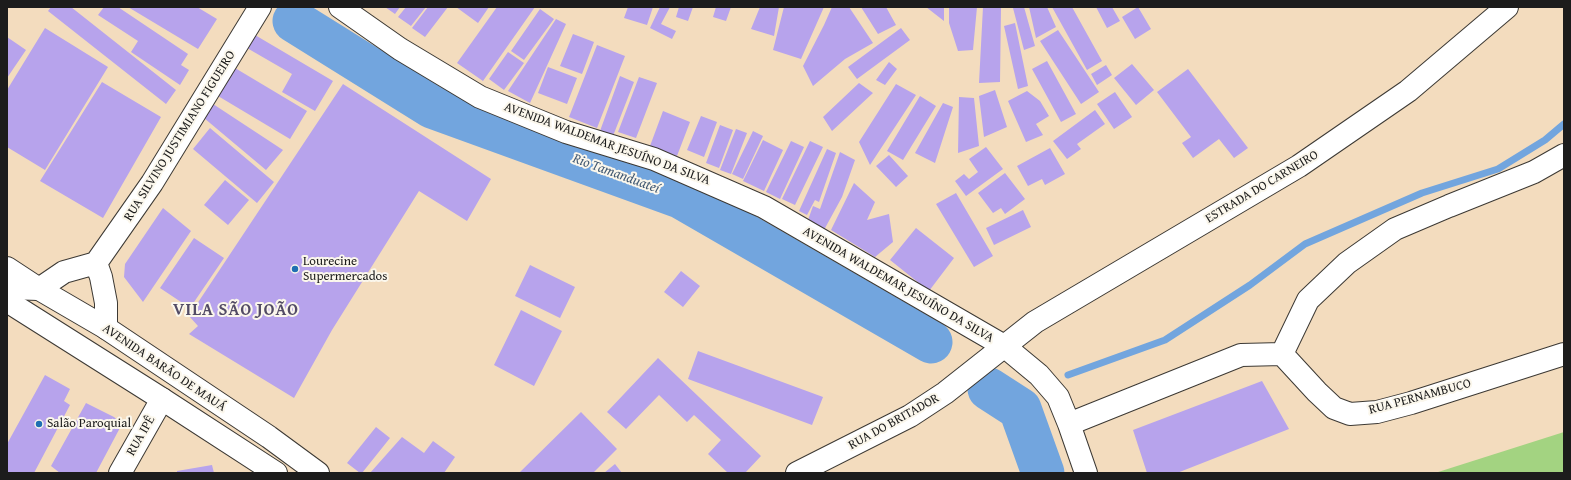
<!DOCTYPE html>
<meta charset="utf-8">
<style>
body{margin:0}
#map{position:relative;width:1571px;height:480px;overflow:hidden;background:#f3dcbe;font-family:"Gentium Book Plus",serif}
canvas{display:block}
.frame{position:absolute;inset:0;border:8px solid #1c1c1c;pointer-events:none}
</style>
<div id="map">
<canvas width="1571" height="480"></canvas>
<div class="frame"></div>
</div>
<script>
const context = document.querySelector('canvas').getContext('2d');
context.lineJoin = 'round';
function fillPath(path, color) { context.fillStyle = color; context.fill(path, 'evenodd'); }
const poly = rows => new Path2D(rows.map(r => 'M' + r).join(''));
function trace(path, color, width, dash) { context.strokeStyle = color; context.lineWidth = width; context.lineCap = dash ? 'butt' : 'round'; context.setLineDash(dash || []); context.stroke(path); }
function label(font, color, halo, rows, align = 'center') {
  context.font = font + ' "Gentium Book Plus",serif'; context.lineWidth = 4; context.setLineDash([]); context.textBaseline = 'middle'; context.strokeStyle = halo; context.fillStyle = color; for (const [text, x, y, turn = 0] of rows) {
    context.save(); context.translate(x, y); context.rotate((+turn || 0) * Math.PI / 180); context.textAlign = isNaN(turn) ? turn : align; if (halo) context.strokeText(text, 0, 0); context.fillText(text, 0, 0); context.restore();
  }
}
fillPath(poly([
 [1564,432,1564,473,1435,473]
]), '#a3d381');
trace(poly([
 [1068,375,1165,340,1250,285,1305,244,1422,193,1498,169,1545,140,1564,124]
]), '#72a5de', 7);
trace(poly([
 [294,21,432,107,680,197,931,342],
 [989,389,1020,409,1043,473]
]), '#72a5de', 43);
fillPath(poly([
 [51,7,71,7,176,90,166,104,48,11],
 [104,7,118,7,188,54,181,65,189,70,180,85,131,52,138,41,98,15],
 [128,7,197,7,217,19,198,49],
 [385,7,400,7,395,14],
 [406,7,426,7,411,26,398,17],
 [428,7,448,7,425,37,412,28],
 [456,7,489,7,478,23],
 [497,7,535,7,483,81,457,63],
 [628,7,653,7,647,25,624,18],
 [660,7,670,7,661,24,676,31,672,39,650,28],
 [679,7,693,7,688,21,676,17],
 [716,7,731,7,726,21,713,17],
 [760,7,779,7,774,36,751,29],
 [784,7,824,7,801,59,773,50],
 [832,7,849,7,873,43,845,59,813,86,803,66,824,25],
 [861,7,886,7,896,25,878,34],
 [926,7,944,7,944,21],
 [949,7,977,7,973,50,958,51,949,23],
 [983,7,1001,7,1000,82,979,83],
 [1024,7,1035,46,1024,50,1013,8],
 [1029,7,1047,7,1056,27,1036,38],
 [1052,7,1072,7,1102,61,1087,70],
 [1096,7,1112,7,1120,21,1107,28],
 [1138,7,1151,29,1135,39,1122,17],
 [540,9,554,19,524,60,511,51],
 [556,19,566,24,530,103,508,91],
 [1015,23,1028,86,1018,89,1004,26],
 [45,28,108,67,45,170,7,147,7,90],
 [901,28,910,40,857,79,848,67],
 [1058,30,1099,92,1081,104,1040,41],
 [573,34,594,42,582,74,560,66],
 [255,35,333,81,315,111,282,92,292,74,247,48],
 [7,37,26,50,7,78],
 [597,45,625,56,597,128,569,117],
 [508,52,524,63,504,90,489,79],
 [1047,61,1076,114,1061,122,1032,69],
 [889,62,897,69,885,85,876,80],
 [1132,64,1154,90,1136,105,1114,78],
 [1106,65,1112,75,1097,85,1091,74],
 [548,67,577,78,567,104,538,93],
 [235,68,307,111,290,139,218,96],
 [1188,69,1248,148,1234,158,1219,139,1193,158,1182,143,1191,137,1157,92],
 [620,76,634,82,613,136,600,131],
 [639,77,657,83,636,138,618,132],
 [102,82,161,117,103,218,40,181],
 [859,83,873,93,832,131,823,117],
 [343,84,491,179,467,221,419,191,332,330,294,398,189,334,198,326,189,316],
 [896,84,916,95,870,165,859,142],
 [995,90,1007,127,984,137,979,96],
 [1027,91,1040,101,1049,116,1036,124,1043,135,1026,142,1008,101],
 [1115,92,1132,117,1114,129,1097,104],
 [920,96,936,106,903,160,887,151],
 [959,97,974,98,979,146,958,153],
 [943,103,953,107,935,163,915,153],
 [213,104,283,150,266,170,204,118],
 [1095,110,1105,124,1077,144,1081,149,1067,159,1053,141],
 [663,111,690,122,677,156,650,146],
 [701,116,717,122,704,157,687,150],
 [720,125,733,130,719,168,706,163],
 [210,128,274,182,257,203,193,149],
 [736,129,747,133,731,174,720,170],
 [753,131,763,136,743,179,732,174],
 [763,140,783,150,764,191,743,181],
 [791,141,804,147,780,199,766,192],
 [810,141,823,147,795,205,782,199],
 [986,147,1003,169,966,196,955,181,964,174,969,179,978,172,969,159],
 [1050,148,1065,174,1045,185,1042,179,1028,186,1017,166],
 [827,149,836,153,819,202,815,200,807,215,799,211],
 [840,152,855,160,842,197,824,230,808,220,813,206,820,209],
 [889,155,908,176,896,187,876,166],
 [1005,173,1025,199,1005,214,1001,208,993,213,978,193],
 [225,180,249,200,228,225,204,205],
 [854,183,875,202,867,220,889,214,893,242,875,257,831,230],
 [956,193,993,256,974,267,936,204],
 [163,208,191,231,143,302,124,277,125,264],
 [1023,210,1031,227,994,245,986,228],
 [916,228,954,258,929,291,890,260],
 [194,238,224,258,190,308,160,288],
 [530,265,575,287,560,318,515,296],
 [681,271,700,286,683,307,664,292],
 [521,310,562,331,534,386,494,365],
 [698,351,823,397,812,425,688,379],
 [658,358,761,456,745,473,728,473,708,454,721,440,694,415,687,422,659,395,626,429,607,412],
 [45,375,70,389,64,401,70,405,34,473,7,473,7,444],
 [1262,381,1289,429,1177,473,1147,473,1133,430],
 [86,403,114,417,122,424,96,473,60,473,51,466],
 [581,412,617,449,593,473,519,473],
 [376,427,390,438,362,473,360,473,347,463],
 [402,437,424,453,433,441,455,457,444,473,370,473],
 [615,464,622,473,604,473],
 [212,465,214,473,177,473,177,471]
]), '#b7a3ec');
const minor = poly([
 [340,7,400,49,480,97,566,132,654,159,764,207,1004,346,1039,375,1058,397,1069,424,1086,473],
 [96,263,101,277,106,303,106,328],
 [7,288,39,289,64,272,96,263,152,183,260,7],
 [1282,354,1308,300,1347,263,1395,229,1449,206,1534,172,1564,155],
 [1069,424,1241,355,1282,354,1317,392,1334,408,1350,414,1377,412,1411,403,1564,354],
 [120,473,162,399],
 [797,473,910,416,945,393,1035,322,1299,166,1408,91,1507,7]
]);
const major = poly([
 [7,268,39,289,106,328,269,437,318,473],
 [7,301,162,399,276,473]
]);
trace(minor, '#3c3934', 24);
trace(major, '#3c3934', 24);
trace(minor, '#fff', 22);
trace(major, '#fff', 22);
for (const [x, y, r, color] of [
 [295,269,4,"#1f6fb2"],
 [39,424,4,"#1f6fb2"]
]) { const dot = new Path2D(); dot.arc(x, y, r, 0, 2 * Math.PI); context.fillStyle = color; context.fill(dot); trace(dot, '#fbf7ec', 1.5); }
label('13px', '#1c1c1c', '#fbf7ec', [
 ["RUA SILVINO JUSTIMIANO FIGUEIRO",180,136,-58],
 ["AVENIDA WALDEMAR JESUÍNO DA SILVA",607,144,20],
 ["ESTRADA DO CARNEIRO",1262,187,-31],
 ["AVENIDA WALDEMAR JESUÍNO DA SILVA",898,285,30],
 ["AVENIDA BARÃO DE MAUÁ",164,368,34],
 ["RUA PERNAMBUCO",1420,397,-15],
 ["RUA DO BRITADOR",894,422,-29],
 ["RUA IPÊ",141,436,-60]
]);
label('13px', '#1c1c1c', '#fbf7ec', [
 ["Lourecine",303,262],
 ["Supermercados",303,277],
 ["Salão Paroquial",47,424]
], 'left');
label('italic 14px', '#435a73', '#fbf7ec', [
 ["Rio Tamanduateí",616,174,20]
]);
context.letterSpacing = '1px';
label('bold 17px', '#524b65', '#fbf7ec', [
 ["VILA SÃO JOÃO",236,311]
]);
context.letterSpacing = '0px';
</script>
